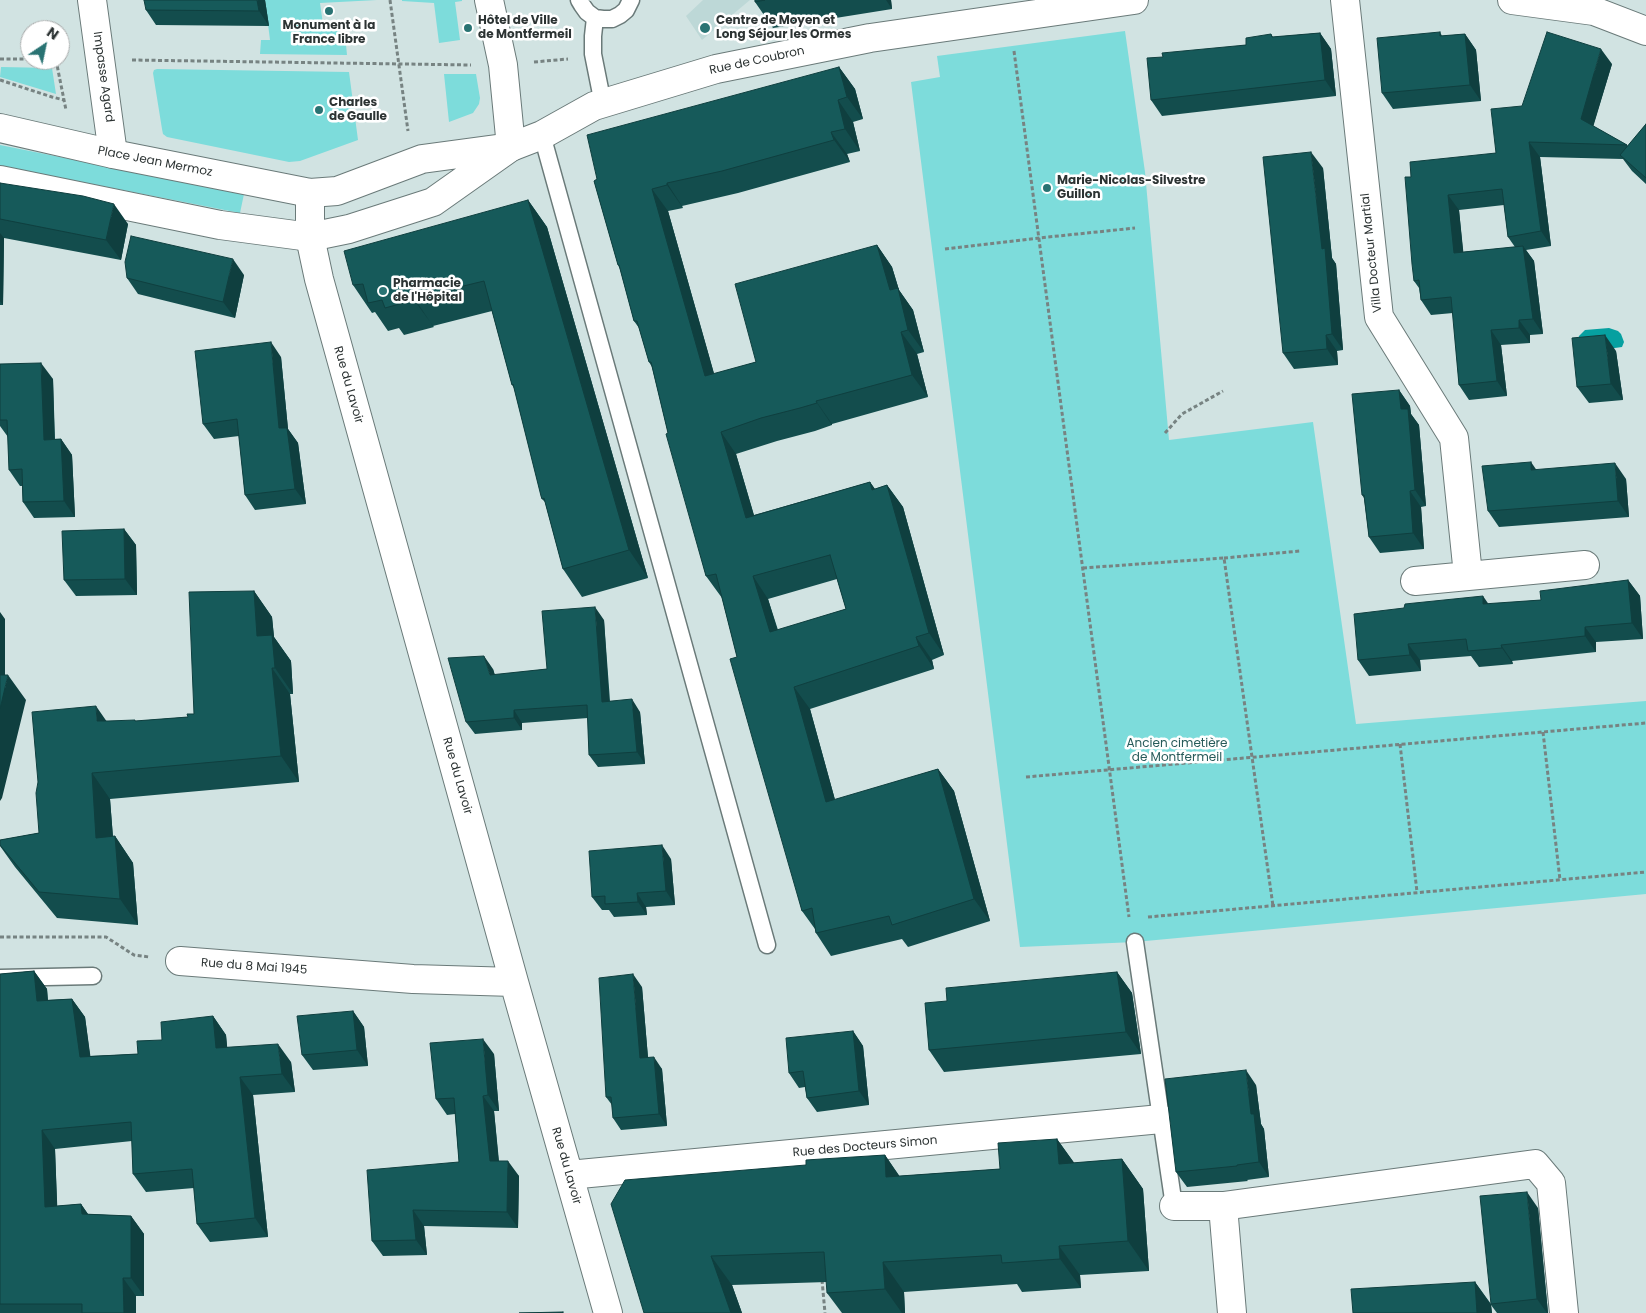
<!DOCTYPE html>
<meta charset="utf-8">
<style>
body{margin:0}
#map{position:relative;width:1646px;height:1313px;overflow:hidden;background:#d1e3e2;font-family:Poppins,sans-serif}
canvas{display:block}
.north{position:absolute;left:20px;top:20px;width:50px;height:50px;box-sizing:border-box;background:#fff;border:1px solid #abadad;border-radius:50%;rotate:34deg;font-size:14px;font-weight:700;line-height:20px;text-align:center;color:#2c3333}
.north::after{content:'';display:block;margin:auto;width:18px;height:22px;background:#297373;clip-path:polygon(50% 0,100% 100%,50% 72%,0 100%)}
</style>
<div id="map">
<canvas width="1646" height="1313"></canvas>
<div class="north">N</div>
</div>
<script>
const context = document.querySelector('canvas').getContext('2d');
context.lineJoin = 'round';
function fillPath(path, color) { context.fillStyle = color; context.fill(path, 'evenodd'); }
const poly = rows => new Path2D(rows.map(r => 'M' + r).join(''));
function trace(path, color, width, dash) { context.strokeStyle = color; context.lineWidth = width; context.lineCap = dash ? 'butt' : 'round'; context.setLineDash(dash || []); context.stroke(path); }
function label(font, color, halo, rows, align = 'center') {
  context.font = font + ' Poppins,sans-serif'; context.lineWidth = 5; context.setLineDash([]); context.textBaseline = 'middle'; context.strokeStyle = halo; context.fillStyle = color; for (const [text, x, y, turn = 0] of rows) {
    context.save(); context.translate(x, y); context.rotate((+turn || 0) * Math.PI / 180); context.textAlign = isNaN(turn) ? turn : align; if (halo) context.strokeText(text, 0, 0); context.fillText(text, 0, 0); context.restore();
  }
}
fillPath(poly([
 [703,0,750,0,702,40,686,16]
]), '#bdd8d7');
fillPath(poly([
 [265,0,377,0,320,3,323,24,344,24,347,55,260,54,261,40,270,40],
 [402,0,462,0,462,1,455,2,460,40,439,43,434,3,402,1],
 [1125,31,1145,172,1169,440,1313,422,1356,724,1646,701,1646,894,1135,942,1020,947,911,82,940,77,937,56],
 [1,67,52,68,56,94,0,77],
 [157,69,349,72,358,140,300,161,289,162,167,137,163,134,162,129,153,73,154,70],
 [444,74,476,74,480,98,479,104,473,113,449,122],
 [0,145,244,194,240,213,0,166]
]), '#7ddcdb');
fillPath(poly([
 [1609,328,1618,331,1621,334,1624,342,1622,347,1586,352,1578,340,1579,336,1585,330]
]), '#06a0a0');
const lane = poly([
 [579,0,582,5,587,12,595,18,603,19,612,19,620,15,626,10,631,0],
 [595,18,593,36,593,54,603,104],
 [542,135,767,945],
 [1135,942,1174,1206],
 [0,978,93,976]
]);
const street = poly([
 [92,0,113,154],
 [489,0,503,65,511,147],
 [1345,0,1379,317,1454,438,1468,575],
 [310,193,310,237,319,279,514,982,608,1313],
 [1415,581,1585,565],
 [180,961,413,979,514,982],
 [569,1175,1161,1119],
 [1174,1206,1223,1206,1232,1313],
 [1223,1206,1535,1164,1551,1183,1564,1313]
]);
const secondary = poly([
 [1512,0,1594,11,1646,31],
 [0,128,113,154,310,193,337,191,422,159,511,147,542,135,594,106,716,69,870,38,1134,0],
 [0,180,220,225,310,237,349,229,433,202,508,149]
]);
trace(lane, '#6a7a79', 19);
trace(street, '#6a7a79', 30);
trace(secondary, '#6a7a79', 30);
trace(poly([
 [390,0,408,131],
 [1014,51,1129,917],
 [0,59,30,59],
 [56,60,66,110],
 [132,60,471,65],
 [534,62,568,59],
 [0,80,52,97,64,100],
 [945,249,1039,238,1135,228],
 [1165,433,1182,414,1223,391],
 [1224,558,1300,551],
 [1083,568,1224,558,1273,906],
 [1543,732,1560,880],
 [1400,744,1417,892],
 [1026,777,1646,723],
 [1148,917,1646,872],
 [0,937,106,937,134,955,149,957],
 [822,1280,825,1313]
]), '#778382', 3, [4, 2.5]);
trace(lane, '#fff', 16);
trace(street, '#fff', 28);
trace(secondary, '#fff', 28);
fillPath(poly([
 [265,0,269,26,156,25,146,10],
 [755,0,891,0,892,9,773,28,755,2],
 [1440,32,1442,36,1465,34,1476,50,1481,101,1393,109,1382,93],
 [1320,33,1331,49,1336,96,1162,116,1151,100,1163,57,1246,45,1271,34,1273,37],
 [1612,64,1593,126,1627,145,1628,146,1646,124,1646,184,1632,171,1623,159,1540,157,1551,246,1526,250,1534,261,1543,334,1530,335,1530,343,1501,345,1507,396,1469,400,1459,385,1453,313,1431,315,1421,300,1419,288,1414,281,1411,177,1496,153,1522,106],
 [1504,205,1508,237,1515,247,1463,252,1459,210],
 [839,67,855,89,863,119,853,122,860,151,847,154,850,162,738,193,682,206,683,208,668,211,714,374,756,362,877,245,892,267,899,290,913,310,924,352,917,354,928,397,832,424,832,425,815,431,777,441,736,454,754,515,870,482,875,489,887,485,903,507,944,655,932,660,934,669,810,709,835,800,938,769,954,791,990,921,908,947,902,939,831,956,816,933,815,929,802,911,722,598,706,576,668,433,652,367,649,362,639,328,634,321,620,269,618,265,594,181],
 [837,579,846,609,778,630,768,599],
 [1323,168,1332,258,1336,264,1343,350,1337,351,1338,365,1294,369,1283,353],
 [0,183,128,224,121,260,4,238,3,305,0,305],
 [528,200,547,227,648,578,582,597,563,569,545,502,542,499,514,388,512,385,492,311,433,326,434,327,404,335,399,328,388,331,375,312,372,313,353,285],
 [244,275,235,318,138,294,127,278],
 [1616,351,1623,400,1589,403,1577,387],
 [281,357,288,429,298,443,306,504,255,510,245,495,239,436,214,439,203,424],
 [0,364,53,379,55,439,61,439,72,455,75,517,34,518,23,502,22,486,20,486,9,470,8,437,0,426],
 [1399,390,1410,406,1411,414,1419,425,1426,506,1421,507,1424,549,1380,553,1369,537,1364,498,1362,495],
 [1536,470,1626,479,1629,517,1499,527,1488,511],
 [124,529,136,545,137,595,76,596,64,580],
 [1628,580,1640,596,1643,639,1596,642,1596,652,1512,661,1513,664,1479,667,1471,656,1420,660,1421,671,1369,676,1358,660,1489,604,1541,600],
 [254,591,272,617,274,637,291,661,293,694,290,694,299,782,110,799,113,837,115,836,133,863,138,925,57,918,15,867,0,846,0,840,39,833,107,721,136,721,188,717,194,714],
 [604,620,610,701,640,712,645,764,598,767,589,755,588,718,522,723,522,730,475,734,466,722,493,669,495,675,547,669],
 [671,859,675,905,646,907,647,915,614,917,609,910,602,910,592,897],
 [34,971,47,989,48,1000,72,999,85,1017,90,1056,138,1054,162,1040,213,1016,226,1035,227,1047,291,1062,295,1092,253,1095,268,1237,210,1242,197,1224,194,1188,146,1192,133,1174,132,1141,55,1149,57,1206,81,1204,88,1214,131,1216,144,1234,144,1296,136,1296,136,1313,0,1313,0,974],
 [1117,972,1132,993,1141,1054,944,1072,929,1050,947,1001],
 [642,987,648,1057,662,1069,667,1126,621,1130,613,1118,612,1105,606,1097],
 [353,1011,364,1027,368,1066,313,1070,302,1055],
 [853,1031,863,1046,869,1105,817,1112,807,1098,805,1087,799,1088,789,1073],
 [494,1054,499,1111,494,1111,499,1161,519,1176,518,1228,424,1226,427,1255,383,1256,372,1241,459,1162,455,1114,447,1115,436,1099],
 [1256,1085,1261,1124,1264,1129,1269,1177,1247,1180,1248,1181,1187,1187,1176,1172],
 [1057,1139,1074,1163,1122,1159,1143,1189,1149,1271,1080,1275,1081,1288,1022,1292,1017,1284,904,1292,905,1313,842,1313,827,1293,827,1282,732,1285,742,1313,644,1313,806,1165,885,1155,899,1176,1000,1169],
 [1538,1208,1548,1313,1497,1313,1491,1305,1492,1313,1353,1313,1475,1282,1491,1304]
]), '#134d4d');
fillPath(poly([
 [257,0,265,0,269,26,259,11],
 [886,0,891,0,892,9],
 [1320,33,1331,49,1336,96,1325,80],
 [1465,34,1476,50,1481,101,1470,85],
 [1601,49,1612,64,1591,134,1581,119],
 [839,67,855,89,863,119,847,97],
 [838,100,853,122,860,151,845,129],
 [831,132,847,154,850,162,834,140],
 [1529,142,1540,157,1551,246,1541,231],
 [1311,152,1323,168,1332,258,1336,264,1343,350,1332,334,1322,249],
 [667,183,682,206,683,208,667,185],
 [652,189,668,211,721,398,705,376],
 [1448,195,1459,210,1465,268,1454,253],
 [528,200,547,227,648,578,629,550],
 [114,204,128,224,121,260,106,240],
 [0,233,4,238,3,305,0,301],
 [877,245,892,267,899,290,913,310,924,352,908,330,890,290],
 [1523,246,1534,261,1543,334,1533,319],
 [233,259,244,275,235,318,223,302],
 [414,298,433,326,434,327,414,300],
 [1519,320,1530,335,1530,343,1519,328],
 [1491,330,1501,345,1507,396,1497,381],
 [901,332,917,354,928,397,912,375],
 [1326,335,1337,351,1338,365,1327,349],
 [1605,335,1616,351,1623,400,1611,384],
 [271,342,281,357,288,429,298,443,306,504,295,489,279,428],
 [41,363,53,379,55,456,44,440],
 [1399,390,1410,406,1411,414,1419,425,1426,506,1415,490,1401,409],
 [816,401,832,424,832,425,817,403],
 [721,432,736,454,761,540,746,518],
 [61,439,72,455,75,517,64,501],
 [1531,462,1542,478,1531,470],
 [1615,463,1626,479,1629,517,1618,501],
 [870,482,885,504,872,490],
 [887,485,903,507,944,655,929,633],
 [1410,491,1421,507,1424,549,1413,533],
 [124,529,136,545,137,595,125,579],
 [753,576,768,599,785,655,770,632],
 [1628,580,1640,596,1643,639,1632,623],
 [254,591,272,617,274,637,291,661,293,694,275,668,257,636],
 [1483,596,1494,612,1483,604],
 [595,607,604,620,610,714,602,702],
 [0,612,5,619,5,688,8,675,26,700,2,798,0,801],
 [1585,627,1596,642,1596,652,1585,636],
 [916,637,932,660,934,669,919,646],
 [1408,644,1420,660,1421,671,1410,655],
 [1501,645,1512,661,1513,664,1502,648],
 [484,656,493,669,498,687,490,675],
 [272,668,290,694,299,782,281,756],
 [794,687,810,709,842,825,826,802],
 [632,699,640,712,645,764,637,752],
 [96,706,114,732,97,721],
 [514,710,522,723,522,730,514,718],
 [938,769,954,791,990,921,974,899],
 [92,773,110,799,115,864,96,838],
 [115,836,133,863,138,925,120,899],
 [662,845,671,859,675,905,666,891],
 [637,893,646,907,647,915,638,902],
 [34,971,47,989,49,1020,37,1001],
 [1117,972,1132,993,1141,1054,1126,1032],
 [633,974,642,987,649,1070,640,1058],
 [72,999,85,1017,93,1075,80,1057],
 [353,1011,364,1027,368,1066,357,1050],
 [213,1016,226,1035,229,1066,216,1048],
 [853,1031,863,1046,869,1105,859,1091],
 [483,1039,494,1054,499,1111,488,1095],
 [278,1044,291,1062,295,1092,282,1074],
 [654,1057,662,1069,667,1126,659,1114],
 [1246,1070,1256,1085,1261,1124,1264,1129,1269,1177,1259,1162,1251,1114],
 [240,1077,253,1095,268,1237,255,1218],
 [483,1096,494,1111,500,1176,490,1161],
 [42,1130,55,1149,58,1225,45,1207],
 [1057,1139,1078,1168,1059,1164],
 [885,1155,905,1184,886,1177],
 [1122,1159,1143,1189,1149,1271,1128,1241],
 [508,1161,519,1176,518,1228,507,1212],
 [1527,1192,1538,1208,1548,1313,1547,1313,1537,1299],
 [81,1204,94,1223,82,1214],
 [413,1210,424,1226,427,1255,416,1240],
 [131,1216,144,1234,144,1296,131,1278],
 [1059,1246,1080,1275,1081,1288,1060,1259],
 [711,1256,732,1285,742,1313,731,1313],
 [883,1262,904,1292,905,1313,902,1313,885,1289],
 [123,1278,136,1296,136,1313,124,1313],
 [1475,1282,1491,1305,1492,1313,1477,1313]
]), '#0f3f3f');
const building = poly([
 [144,0,257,0,259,11,146,10,144,0],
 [755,0,765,0,755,2,755,0],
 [1440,32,1440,36,1465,34,1470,85,1382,93,1377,38,1440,32],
 [1547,32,1601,49,1581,119,1627,145,1529,142,1541,231,1508,237,1502,189,1448,195,1454,253,1523,246,1533,319,1519,320,1519,328,1491,330,1497,381,1459,385,1451,297,1421,300,1419,280,1414,281,1412,264,1405,177,1411,177,1410,162,1496,153,1491,109,1522,106,1547,32],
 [1320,33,1325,80,1151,100,1147,58,1163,57,1162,53,1246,45,1246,38,1271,34,1272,37,1320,33],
 [839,67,847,97,838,100,845,129,831,132,834,140,722,171,667,183,667,185,652,189,705,376,756,362,735,284,877,245,890,290,898,288,908,330,901,332,912,375,816,401,817,403,800,408,761,418,721,432,746,518,870,482,872,490,887,485,929,633,916,637,919,646,794,687,826,802,938,769,974,899,892,925,889,916,816,933,812,908,802,911,754,744,730,659,737,657,716,574,706,576,666,434,668,433,651,362,649,362,637,321,634,321,619,265,618,265,594,181,597,179,587,135,839,67],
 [830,555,846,609,770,632,753,576,830,555],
 [1646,124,1646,178,1620,155,1646,124],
 [1311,152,1322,249,1325,248,1332,334,1326,335,1327,349,1283,353,1263,157,1311,152],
 [0,183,83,196,114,204,106,240,0,219,0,183],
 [528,200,629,550,563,569,544,498,542,499,541,496,513,384,512,385,484,281,414,298,414,300,385,308,382,300,368,303,363,284,353,285,344,251,528,200],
 [131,236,233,259,223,302,127,278,125,262,131,236],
 [1605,335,1611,384,1577,387,1572,338,1605,335],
 [271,342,279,428,287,428,295,489,245,495,237,419,203,424,195,351,271,342],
 [41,363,44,440,61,439,64,501,23,502,22,469,9,470,7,420,0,420,0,364,41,363],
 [1399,390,1401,409,1408,409,1415,490,1410,491,1413,533,1369,537,1364,495,1362,495,1352,394,1399,390],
 [1531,462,1531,470,1615,463,1618,501,1488,511,1482,466,1531,462],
 [124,529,125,579,64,580,62,531,124,529],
 [1628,580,1632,623,1585,627,1585,636,1501,645,1502,648,1468,651,1466,639,1408,644,1410,655,1358,660,1354,614,1404,608,1405,604,1483,596,1483,604,1541,600,1540,591,1628,580],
 [254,591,257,636,272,635,275,668,272,668,281,756,92,773,96,838,115,836,120,899,39,892,0,845,0,840,39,833,36,793,38,782,32,712,96,706,97,721,108,721,135,720,135,721,188,717,187,714,194,714,189,592,254,591],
 [595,607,602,702,632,699,637,752,589,755,587,705,514,710,514,718,466,722,448,658,484,656,490,675,547,669,542,611,595,607],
 [0,675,8,675,0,709,0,675],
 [662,845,666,891,637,893,638,902,605,904,605,896,592,897,589,851,662,845],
 [34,971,37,1001,72,999,80,1057,138,1054,137,1041,162,1040,161,1022,213,1016,216,1048,278,1044,282,1074,240,1077,255,1218,197,1224,192,1169,133,1174,131,1122,42,1130,45,1207,81,1204,82,1214,131,1216,131,1278,123,1278,124,1313,82,1313,82,1304,0,1304,0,974,34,971],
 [1117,972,1126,1032,929,1050,925,1003,947,1001,946,988,1117,972],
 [633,974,640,1058,654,1057,659,1114,613,1118,611,1097,606,1097,599,978,633,974],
 [353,1011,357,1050,302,1055,297,1016,353,1011],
 [853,1031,859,1091,807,1098,803,1071,789,1073,786,1038,853,1031],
 [483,1039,488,1095,483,1096,490,1161,508,1161,507,1212,413,1210,416,1240,372,1241,367,1170,459,1162,454,1098,436,1099,430,1043,483,1039],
 [1246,1070,1251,1114,1254,1114,1259,1162,1237,1165,1237,1166,1176,1172,1165,1079,1246,1070],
 [1057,1139,1059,1164,1122,1159,1128,1241,1059,1246,1060,1259,1002,1263,1001,1255,883,1262,885,1289,827,1293,824,1252,711,1256,731,1313,644,1313,611,1204,625,1180,806,1165,806,1160,885,1155,886,1177,1000,1169,998,1143,1057,1139],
 [1527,1192,1537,1299,1491,1304,1480,1196,1527,1192],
 [1475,1282,1477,1313,1353,1313,1351,1289,1475,1282],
 [563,1312,563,1313,519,1313,563,1312]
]);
fillPath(building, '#165a5a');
trace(building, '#0f3f3f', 1);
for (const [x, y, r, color] of [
 [329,11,5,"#297373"],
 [468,28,5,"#297373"],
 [705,28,6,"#297373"],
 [319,110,5,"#297373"],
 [1047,188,5,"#297373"],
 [383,291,5,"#297373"]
]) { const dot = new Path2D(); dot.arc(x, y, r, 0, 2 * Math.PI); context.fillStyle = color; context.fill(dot); trace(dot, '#fff', 2); }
label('bold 12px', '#2c3333', '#fff', [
 ["Hôtel de Ville",478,21],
 ["de Montfermeil",478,35],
 ["Centre de Moyen et",716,21],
 ["Long Séjour les Ormes",716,35],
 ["Monument à la",329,26,"center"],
 ["France libre",329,40,"center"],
 ["Charles",329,103],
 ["de Gaulle",329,117],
 ["Marie-Nicolas-Silvestre",1057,181],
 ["Guillon",1057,195],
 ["Pharmacie",393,284],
 ["de l'Hôpital",393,298]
], 'left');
label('12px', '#2c3333', '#fff', [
 ["Rue de Coubron",757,61,-12],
 ["Impasse Agard",103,77,82],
 ["Place Jean Mermoz",155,162,11],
 ["Villa Docteur Martial",1372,253,-96],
 ["Rue du Lavoir",348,385,74],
 ["Rue du Lavoir",457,776,74],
 ["Rue du 8 Mai 1945",254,967,4],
 ["Rue des Docteurs Simon",865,1147,-5],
 ["Rue du Lavoir",566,1166,74]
]);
label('12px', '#275b5a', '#fff', [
 ["Ancien cimetière",1177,744],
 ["de Montfermeil",1177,758]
]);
</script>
